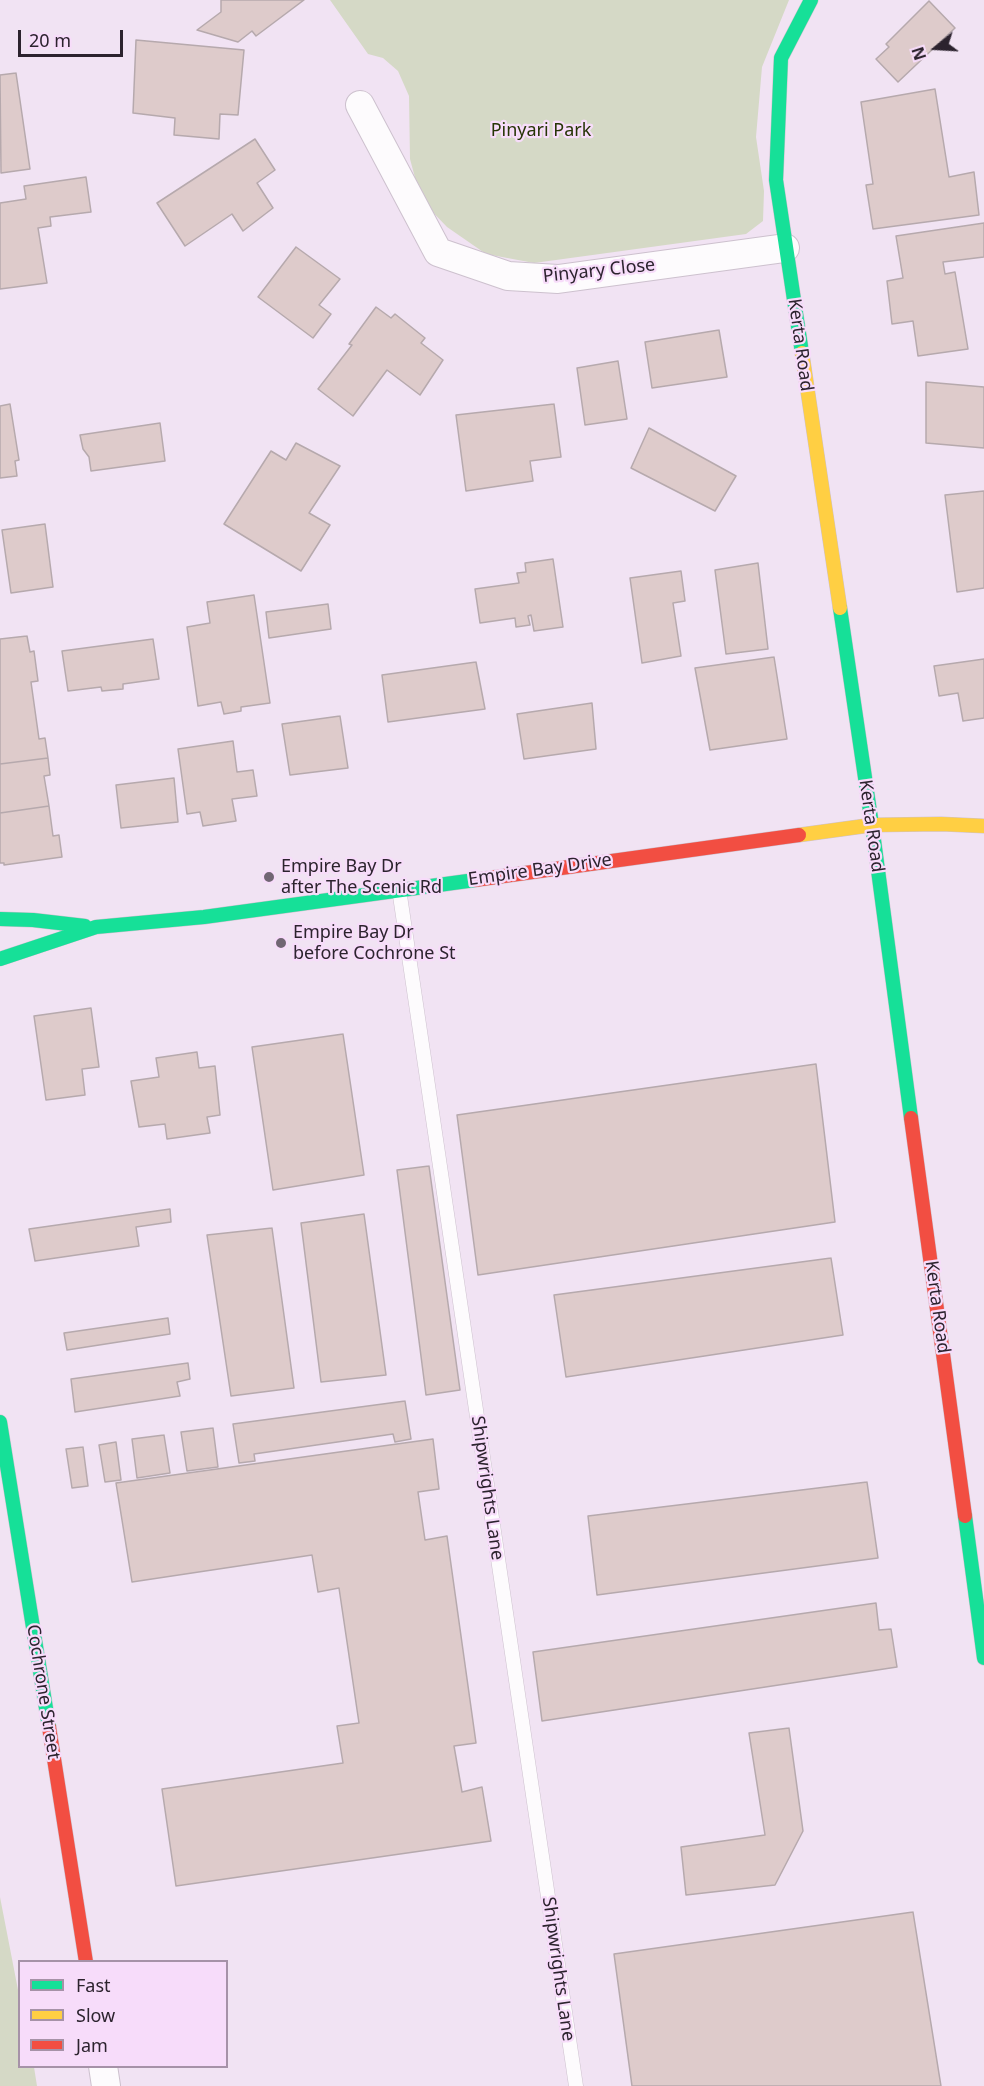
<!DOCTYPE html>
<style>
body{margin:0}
#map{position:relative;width:984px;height:2086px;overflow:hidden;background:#f1e3f3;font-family:"Noto Sans",sans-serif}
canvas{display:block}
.legend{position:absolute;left:18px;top:1960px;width:210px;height:108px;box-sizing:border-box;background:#f7dcfa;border:2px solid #a692a8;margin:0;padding:8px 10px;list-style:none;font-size:18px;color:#2c232e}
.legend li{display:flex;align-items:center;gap:12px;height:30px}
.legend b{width:30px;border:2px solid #a692a8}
.north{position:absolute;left:906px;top:18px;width:60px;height:60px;-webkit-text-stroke:4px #f7dcfa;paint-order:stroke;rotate:252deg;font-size:16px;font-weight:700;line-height:24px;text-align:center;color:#2c232e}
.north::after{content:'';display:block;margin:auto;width:21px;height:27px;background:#2c232e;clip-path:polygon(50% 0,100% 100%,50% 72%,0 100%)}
.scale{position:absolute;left:18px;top:30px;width:105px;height:27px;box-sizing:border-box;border:3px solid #2c232e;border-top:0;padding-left:8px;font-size:18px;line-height:21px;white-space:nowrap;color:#2c232e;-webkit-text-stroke:4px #f7dcfa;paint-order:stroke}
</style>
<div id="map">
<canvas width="984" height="2086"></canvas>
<ul class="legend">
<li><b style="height:8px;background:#16e098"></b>Fast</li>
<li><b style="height:8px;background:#ffcf43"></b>Slow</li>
<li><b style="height:8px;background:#f24e42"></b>Jam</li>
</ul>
<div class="north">N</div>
<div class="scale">20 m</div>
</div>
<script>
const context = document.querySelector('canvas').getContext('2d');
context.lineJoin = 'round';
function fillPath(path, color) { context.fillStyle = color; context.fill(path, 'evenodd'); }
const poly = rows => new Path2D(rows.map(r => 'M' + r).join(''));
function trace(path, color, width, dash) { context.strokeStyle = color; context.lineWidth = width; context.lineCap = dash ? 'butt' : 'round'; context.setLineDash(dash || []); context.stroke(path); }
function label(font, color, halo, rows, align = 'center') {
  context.font = font + ' "Noto Sans",sans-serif'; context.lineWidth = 4.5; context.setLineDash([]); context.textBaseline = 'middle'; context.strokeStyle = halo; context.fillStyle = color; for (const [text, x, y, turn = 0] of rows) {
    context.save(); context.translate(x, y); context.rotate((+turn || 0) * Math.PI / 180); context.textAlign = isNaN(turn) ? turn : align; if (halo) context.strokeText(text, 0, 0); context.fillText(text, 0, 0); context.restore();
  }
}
fillPath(poly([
 [330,0,789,0,762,67,756,137,764,191,763,221,746,234,534,263,486,254,447,227,421,200,410,159,409,96,398,71,383,58,368,54],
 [0,1897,19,1995,20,2066,34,2067,37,2086,0,2086]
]), '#d5d9c6');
const building = poly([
 [221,0,304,0,256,36,252,31,238,42,197,30,221,12,221,0],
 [929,1,955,28,898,82,876,59,889,47,886,44,929,1],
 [136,40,244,50,238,115,220,114,219,139,174,135,175,118,133,113,136,40],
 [16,73,30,169,1,173,0,75,16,73],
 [935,89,949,177,974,172,979,215,873,229,866,185,873,184,861,102,935,89],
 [255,139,275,170,257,183,273,208,243,231,232,214,185,246,157,203,255,139],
 [86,177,91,212,50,217,51,226,38,228,47,283,0,289,0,203,26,199,24,186,86,177],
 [984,223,984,257,943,262,945,274,955,272,968,349,918,356,913,321,892,324,887,281,903,278,896,236,984,223],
 [296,247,340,279,319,305,331,314,313,338,258,297,296,247],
 [376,307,391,318,395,314,425,338,421,343,443,360,420,395,387,370,353,416,318,389,352,345,349,344,376,307],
 [719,330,727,377,652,388,645,342,719,330],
 [618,361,627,419,585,425,577,368,618,361],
 [926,382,984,387,984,448,926,443,926,382],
 [10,404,19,460,15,461,17,476,0,478,0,406,10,404],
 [554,404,561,457,530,461,533,481,466,491,456,415,554,404],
 [160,423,165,461,91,471,89,457,83,449,80,435,160,423],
 [649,428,736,476,715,511,631,468,649,428],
 [296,443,340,466,309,513,330,525,301,571,224,524,271,451,286,460,296,443],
 [984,491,984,588,957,592,945,495,984,491],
 [45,524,53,587,11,593,2,530,45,524],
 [553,559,563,627,534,631,531,615,528,616,530,625,516,627,515,618,480,623,475,589,519,583,517,573,526,572,525,563,553,559],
 [758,563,768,649,726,654,715,570,758,563],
 [681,571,685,601,673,603,681,656,642,663,630,578,681,571],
 [254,595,270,703,241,707,241,711,224,714,221,702,198,706,187,627,210,623,207,602,254,595],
 [328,604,331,629,269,638,266,612,328,604],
 [27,636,30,652,34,651,38,681,31,682,39,739,45,738,48,758,0,764,0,639,27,636],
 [153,639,159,679,123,684,123,689,102,691,101,687,68,691,62,651,153,639],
 [774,657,787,739,710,750,695,668,774,657],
 [984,659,984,718,963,721,958,693,939,696,934,666,984,659],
 [476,662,485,709,388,722,382,675,476,662],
 [592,703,596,749,524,759,517,714,592,703],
 [340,716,348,768,290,775,282,724,340,716],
 [233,741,237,772,253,770,257,796,232,799,236,821,203,826,200,812,187,814,178,749,233,741],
 [48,758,50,775,44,776,49,806,0,813,0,764,48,758],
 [174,778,178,822,121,828,116,785,174,778],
 [49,806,53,836,59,835,62,857,4,865,4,863,0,863,0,813,49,806],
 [91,1008,99,1067,82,1069,85,1095,46,1100,34,1016,91,1008],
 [343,1034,364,1175,273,1190,252,1047,343,1034],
 [197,1052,199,1068,215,1066,220,1115,207,1117,210,1133,167,1139,165,1124,139,1127,131,1081,159,1077,156,1058,197,1052],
 [816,1064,835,1222,478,1275,457,1115,816,1064],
 [429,1166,460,1390,426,1395,397,1170,429,1166],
 [170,1209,171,1222,136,1227,139,1246,35,1261,29,1229,170,1209],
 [364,1214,386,1375,321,1382,301,1223,364,1214],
 [272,1228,294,1388,231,1396,207,1235,272,1228],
 [831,1258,843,1335,566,1377,554,1295,831,1258],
 [168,1318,170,1334,67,1350,64,1333,168,1318],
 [188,1363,190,1379,177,1382,180,1396,75,1412,71,1379,188,1363],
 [405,1401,411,1439,395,1442,393,1434,254,1454,255,1461,239,1463,233,1424,405,1401],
 [213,1428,218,1467,187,1471,181,1432,213,1428],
 [164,1435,170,1473,137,1478,132,1439,164,1435],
 [433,1439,439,1489,418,1492,425,1540,447,1536,476,1743,454,1746,462,1792,482,1787,491,1841,176,1886,162,1789,343,1763,337,1726,359,1723,339,1588,318,1592,312,1555,132,1582,116,1483,433,1439],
 [116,1442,121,1480,105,1482,99,1445,116,1442],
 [83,1447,88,1486,72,1488,66,1449,83,1447],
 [867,1482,878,1558,597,1595,588,1516,867,1482],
 [876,1603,879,1630,891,1629,897,1667,542,1721,533,1652,876,1603],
 [789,1728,803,1831,775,1885,686,1895,681,1847,765,1835,749,1733,789,1728],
 [913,1912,941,2086,632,2086,614,1954,913,1912]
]);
fillPath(building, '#decbcb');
trace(building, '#b6a9ad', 1.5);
const lane = poly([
 [399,889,576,2086]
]);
const street = poly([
 [360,105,438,252,508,276,558,279,785,248],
 [103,2066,106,2086]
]);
const fast = poly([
 [802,353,776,180,781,58,811,0],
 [840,608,872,825,911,1118],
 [0,919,33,920,85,926],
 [0,959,96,927,204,917,475,880],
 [0,1422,49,1727],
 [965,1516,984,1658]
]);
const slow = poly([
 [802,353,840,608],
 [799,835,872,825,941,824,984,826]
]);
const jam = poly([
 [475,880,799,835],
 [911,1118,965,1516],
 [49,1727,86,1962]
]);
trace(lane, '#cdc1ce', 15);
trace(street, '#cdc1ce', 30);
trace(fast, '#cdc1ce', 15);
trace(slow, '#cdc1ce', 15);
trace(jam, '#cdc1ce', 15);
trace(lane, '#fdfbfd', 14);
trace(street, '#fdfbfd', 28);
trace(fast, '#16e098', 14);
trace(slow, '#ffcf43', 14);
trace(jam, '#f24e42', 14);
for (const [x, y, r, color] of [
 [269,877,6,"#716673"],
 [281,943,6,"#716673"]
]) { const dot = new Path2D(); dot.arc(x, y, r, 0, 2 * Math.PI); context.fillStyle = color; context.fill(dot); trace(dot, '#f7dcfa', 2); }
label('18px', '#263505', '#f7dcfa', [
 ["Pinyari Park",541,131]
]);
label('18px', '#2c232e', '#f7dcfa', [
 ["Pinyary Close",599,271,-6],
 ["Kerta Road",800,345,82],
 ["Kerta Road",871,826,82],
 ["Empire Bay Drive",540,870,-8],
 ["Kerta Road",937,1307,82],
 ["Shipwrights Lane",487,1488,82],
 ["Cochrone Street",43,1692,81],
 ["Shipwrights Lane",558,1969,82]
]);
label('18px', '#2c232e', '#f7dcfa', [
 ["Empire Bay Dr",281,867],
 ["after The Scenic Rd",281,888],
 ["Empire Bay Dr",293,933],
 ["before Cochrone St",293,954]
], 'left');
</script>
